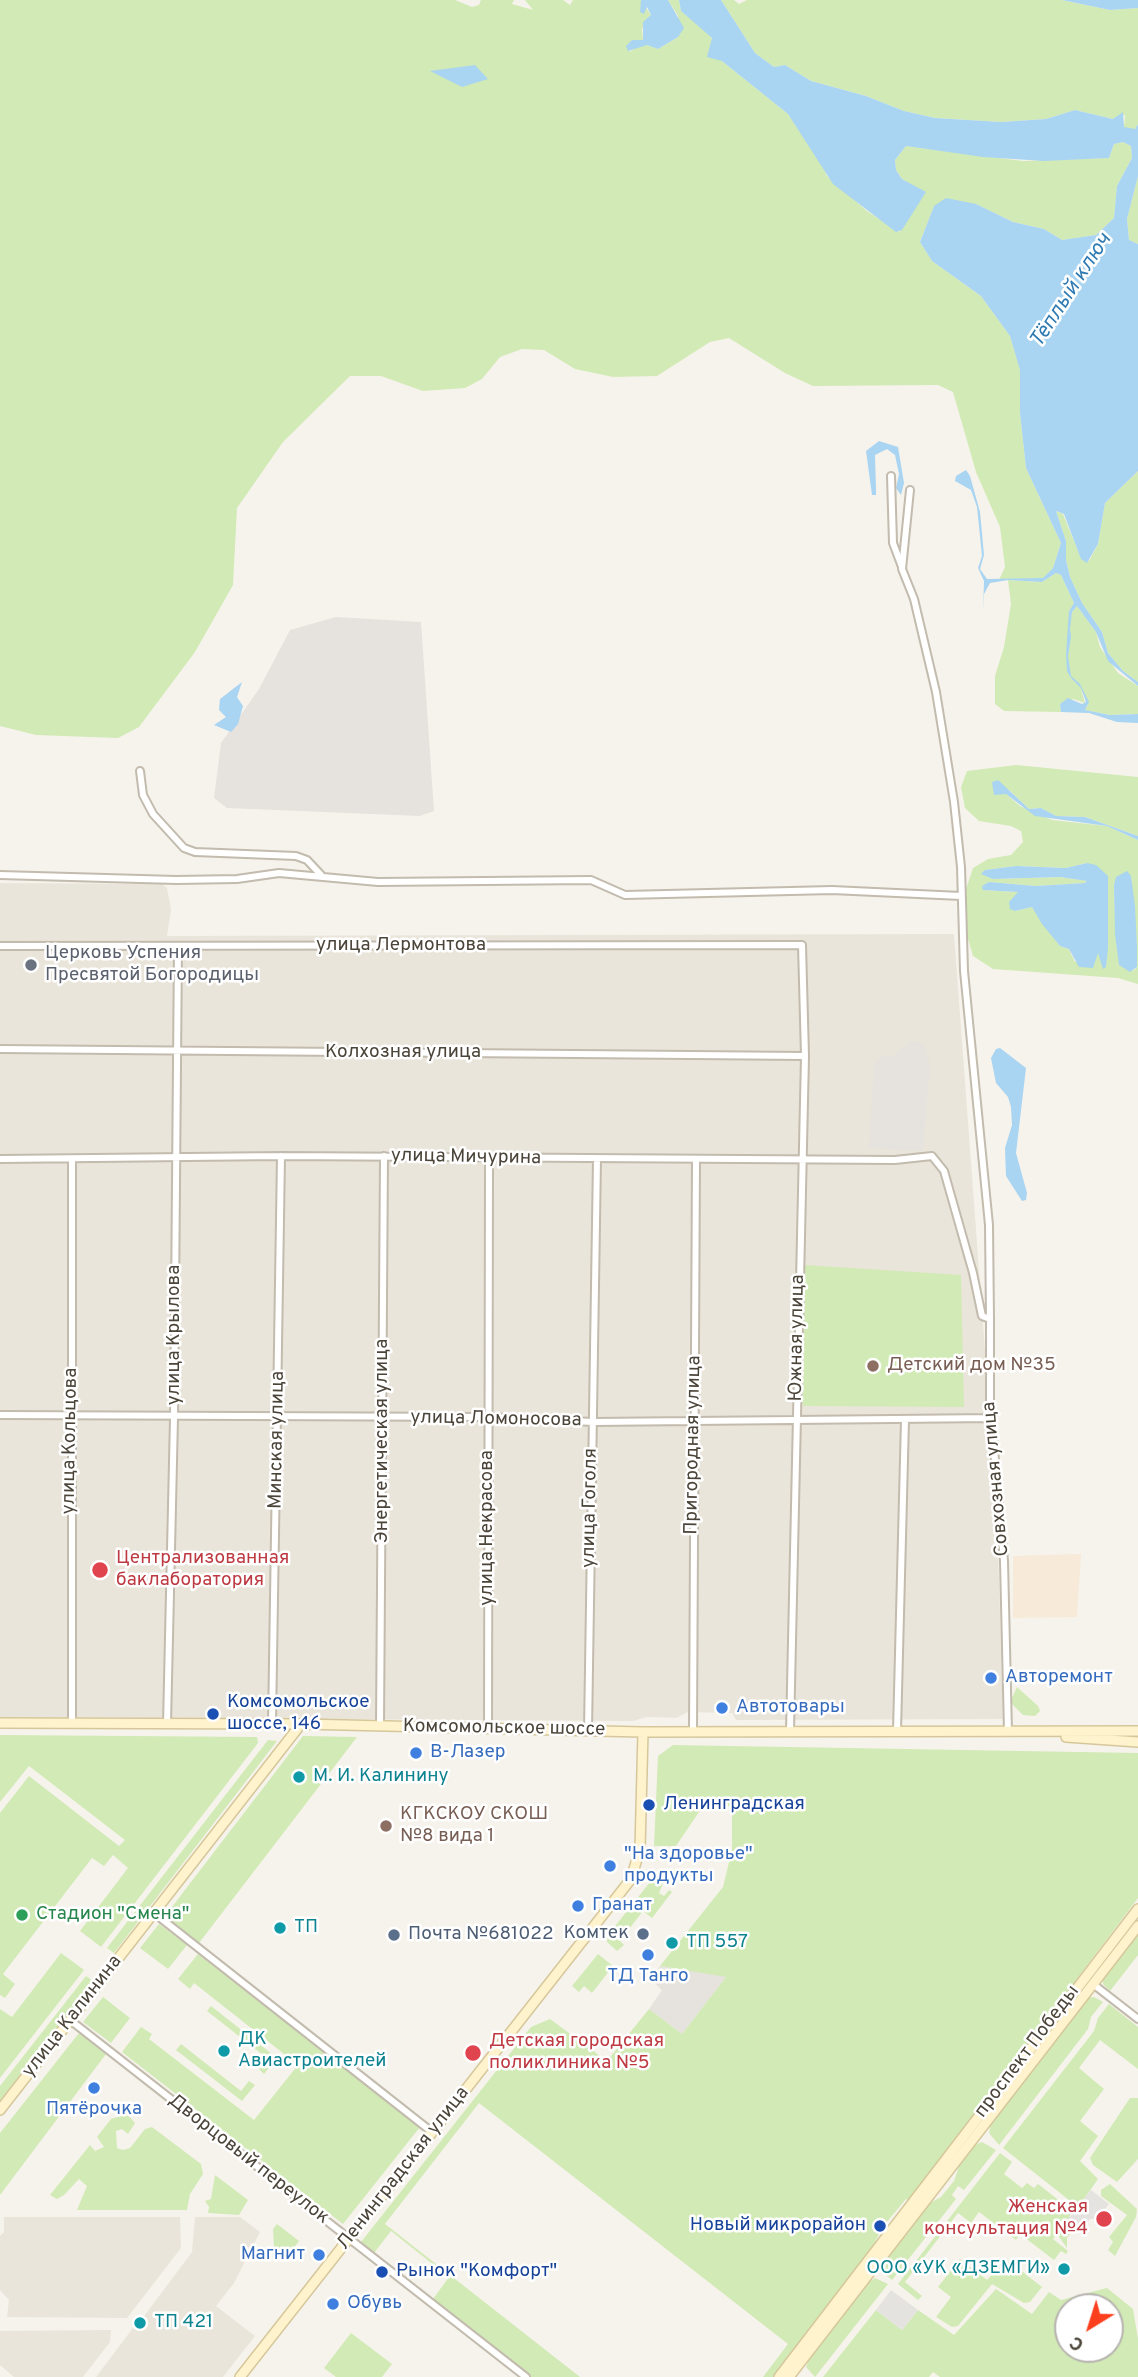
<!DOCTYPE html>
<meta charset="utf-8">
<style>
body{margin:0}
#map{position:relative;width:1138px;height:2377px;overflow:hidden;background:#f6f3ec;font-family:Overpass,sans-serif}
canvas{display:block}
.north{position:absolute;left:1054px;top:2293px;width:70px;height:70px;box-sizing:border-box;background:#fff;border:2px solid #b7b4b0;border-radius:50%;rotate:218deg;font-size:19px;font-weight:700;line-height:28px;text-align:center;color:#4b4439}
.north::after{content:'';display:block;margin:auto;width:24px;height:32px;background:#fc3f1d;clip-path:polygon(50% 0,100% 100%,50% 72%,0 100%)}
</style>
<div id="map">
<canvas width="1138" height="2377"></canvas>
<div class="north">С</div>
</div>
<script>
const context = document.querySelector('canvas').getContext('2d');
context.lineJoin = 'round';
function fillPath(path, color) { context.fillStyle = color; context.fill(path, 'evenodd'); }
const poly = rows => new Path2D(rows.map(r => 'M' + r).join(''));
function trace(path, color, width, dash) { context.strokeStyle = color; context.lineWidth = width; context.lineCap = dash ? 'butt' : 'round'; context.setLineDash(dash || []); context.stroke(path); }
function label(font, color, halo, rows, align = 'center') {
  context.font = font + ' Overpass,sans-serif'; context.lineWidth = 5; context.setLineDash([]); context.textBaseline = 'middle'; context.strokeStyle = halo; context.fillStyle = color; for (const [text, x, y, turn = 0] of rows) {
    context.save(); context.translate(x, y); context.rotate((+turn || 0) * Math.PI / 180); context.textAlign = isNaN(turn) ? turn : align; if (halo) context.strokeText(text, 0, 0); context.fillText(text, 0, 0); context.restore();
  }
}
fillPath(poly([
 [0,883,162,884,167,888,171,909,167,936,954,934,997,1512,1003,1719,736,1720,732,1713,688,1712,676,1718,647,1717,633,1721,0,1717],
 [4,2217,180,2217,181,2248,127,2318,7,2317,9,2300,0,2290,0,2236,4,2232],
 [195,2217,240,2217,260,2232,234,2283,216,2306,255,2336,223,2377,96,2377,136,2324,142,2328,145,2323,142,2319,192,2252],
 [111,2330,110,2342,83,2377,14,2377,0,2365,0,2331]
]), '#eae5da');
fillPath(poly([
 [1081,1554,1077,1617,1013,1618,1013,1556]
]), '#f7ead8');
fillPath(poly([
 [336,617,421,622,434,811,420,816,227,808,214,798,221,743,259,689,290,630],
 [910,1042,920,1042,926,1047,930,1066,923,1151,869,1148,874,1062,883,1056,892,1057],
 [660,1966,727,1976,682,2034,649,2009,662,1990,650,1979]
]), '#e6e2dd');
fillPath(poly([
 [0,0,455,0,472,7,479,5,481,0,514,0,512,4,533,10,525,0,563,0,570,5,573,0,641,0,651,15,642,29,643,40,635,40,628,50,631,51,637,46,647,45,658,49,678,37,678,16,668,0,679,0,681,11,709,33,722,61,788,114,821,162,827,176,867,211,899,232,925,192,902,179,896,170,895,160,906,146,1023,161,1109,158,1114,144,1123,142,1131,146,1132,158,1117,186,1114,218,1096,235,1062,240,1044,229,1013,222,976,204,934,206,920,242,932,261,981,296,1010,336,1020,369,1020,413,1026,468,1061,543,1053,568,1043,578,1033,580,999,580,1005,567,1000,527,976,472,953,392,938,385,813,386,785,373,729,338,710,342,657,376,613,377,575,369,544,350,522,349,500,357,482,379,465,388,423,391,381,376,350,376,283,442,237,508,233,585,195,652,139,727,118,738,36,735,0,726],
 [721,0,734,0,739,4,747,0,1062,0,1110,10,1138,8,1138,124,1135,129,1128,130,1124,127,1125,115,1113,119,1075,110,1046,119,1001,122,935,118,904,111,866,96,811,81,785,65,774,67,755,53],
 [1138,176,1138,244,1129,240,1127,219],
 [1138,471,1138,682,1123,671,1108,653,1102,632,1082,603,1070,577,1066,560,1066,541,1056,511,1063,514,1081,558,1089,561,1098,544,1105,503],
 [1056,573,1061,575,1074,603,1069,611,1070,624,1072,612,1077,606,1096,632,1100,647,1118,673,1138,686,1138,714,1110,715,1085,710,1088,704,1081,689,1085,703,1073,699,1060,704,1061,712,1004,711,995,704,995,676,1004,647,1011,604,1008,580,1042,582],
 [1016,765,1138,777,1138,836,1085,817,1056,816,1041,808,1029,809,1009,790,1006,794,1020,806,1052,820,1107,826,1138,840,1138,984,1118,978,993,969,973,956,966,932,964,895,973,868,988,859,1011,855,1023,842,1021,831,1011,826,979,821,965,808,961,787,967,771],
 [1087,863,1108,876,1106,967,1098,952,1075,962,1069,949,1060,946,1032,907,1015,911,1018,892,983,890,983,886,989,882,1036,886,1085,883,1087,881,1060,877,993,879,985,870,1016,866,1066,868],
 [1131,876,1137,946,1137,967,1133,971,1116,944,1114,884],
 [805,1265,961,1275,964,1407,803,1406],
 [1017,1687,1038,1706,1040,1711,1035,1716,1023,1715,1010,1702],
 [0,1735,257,1737,258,1743,101,1947,80,1931,128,1868,113,1855,104,1866,92,1858,3,1974,15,1984,5,1998,0,1995,0,1813,29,1776,119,1846,125,1840,29,1766,0,1802],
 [303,1736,357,1737,199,1943,165,1916],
 [268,1740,277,1741,114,1953,107,1948],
 [673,1745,1138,1753,1138,1898,909,2201,906,2199,886,2223,881,2219,873,2229,879,2234,869,2254,774,2377,763,2377,788,2344,479,2103,385,2224,580,2377,531,2377,433,2299,449,2277,391,2231,374,2253,361,2242,531,2027,550,2019,607,2061,649,2009,682,2034,726,1977,660,1966,723,1887,732,1850,732,1809,729,1806,703,1806,676,1846,654,1846,658,1756],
 [654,1877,663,1883,659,1893,664,1896,669,1890,672,1892,652,1918,643,1911,620,1941,624,1945,617,1951,607,1942,608,1935],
 [159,1924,187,1945,168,1969,140,1948],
 [1138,1930,1138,1955,1110,1991,1103,1984,1103,1976],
 [61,1953,84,1970,0,2078,0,2009,12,2017],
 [198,1954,420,2127,343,2224,122,2052,141,2027,152,2034,149,2039,254,2120,298,2065,194,1983,190,1989,178,1979],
 [598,1954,613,1966,592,1993,584,1986,579,1992,572,1986],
 [86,1976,93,1981,0,2101,0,2086],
 [103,1997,130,2018,111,2043,83,2022],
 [1094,1997,1103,2002,1091,2017,1088,2029,999,2145,989,2133,991,2122,1086,1998],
 [1109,2004,1138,2027,1138,2069,1100,2040,1079,2068,1104,2089,1080,2121,1098,2136,1080,2161,1098,2179,1082,2202,1074,2204,1003,2148,1094,2031,1098,2018],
 [211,2006,277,2058,264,2074,259,2069,267,2058,207,2011],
 [79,2033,106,2054,0,2195,0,2133],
 [181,2044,241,2091,249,2081,255,2085,242,2101,176,2050],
 [1130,2098,1138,2098,1138,2159,1117,2182,1093,2165,1090,2158],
 [127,2114,135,2123,128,2134,122,2129,116,2131,117,2148,123,2150,130,2148,145,2129,152,2127,201,2164,203,2174,190,2194,187,2210,77,2210,87,2186,79,2179,64,2195,57,2199,50,2195,90,2145,95,2151,104,2147,97,2137,111,2119],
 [982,2142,996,2150,964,2190,958,2186,952,2195,956,2199,892,2280,884,2273,882,2264,930,2203,941,2197,954,2181,961,2161,973,2146],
 [1000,2153,1012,2162,1004,2174,1022,2188,1027,2183,1034,2188,1038,2184,1070,2209,1070,2216,1066,2223,1077,2232,1071,2233,1067,2238,1067,2248,1057,2234,1053,2239,1068,2251,1066,2254,1061,2251,1054,2260,1020,2234,1016,2240,979,2212,971,2223,958,2213,905,2282,922,2296,918,2300,898,2284],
 [215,2175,248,2200,239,2215,208,2213,209,2207,205,2201,211,2199],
 [1110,2184,1137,2209,1136,2217,1115,2256,1108,2250,1113,2242,1109,2237,1127,2215,1101,2196,1101,2190],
 [277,2224,299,2241,287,2257,274,2248,273,2229],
 [960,2259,987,2280,1003,2262,1010,2262,1042,2287,1030,2302,1024,2303,992,2284,958,2326,952,2327,936,2317,951,2297,938,2287],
 [875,2278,888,2284,815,2377,806,2367,810,2357,866,2284],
 [1107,2288,1133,2309,1138,2339,1138,2377,940,2377,933,2372,929,2377,823,2377,876,2310,902,2330,918,2310,954,2335,996,2289,1032,2314,1049,2292,1061,2300],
 [1068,2307,1110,2307,1110,2349,1068,2349],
 [351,2333,392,2364,382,2377,336,2377,324,2368]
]), '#d2eab5');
fillPath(poly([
 [1091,2190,1109,2204,1097,2219,1090,2219,1084,2226,1076,2227,1067,2220],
 [891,2290,918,2310,902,2330,876,2310]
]), '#e5e3e0');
fillPath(poly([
 [641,0,668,0,684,28,678,37,658,49,647,45,628,51,626,46,632,40,643,40,643,22,651,15,647,7,644,14,640,12],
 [679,0,721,0,755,53,774,67,785,65,811,81,866,96,904,111,935,118,1001,122,1046,119,1075,110,1113,119,1123,112,1124,127,1135,129,1138,124,1138,176,1127,219,1129,240,1138,244,1138,471,1105,503,1098,544,1087,563,1081,559,1064,514,1056,511,1066,541,1066,560,1070,577,1082,603,1102,632,1108,653,1123,671,1138,682,1138,686,1108,661,1096,632,1077,606,1072,612,1070,629,1071,637,1068,656,1071,676,1080,684,1089,702,1085,710,1110,715,1138,714,1138,723,1117,722,1089,713,1061,712,1060,704,1068,698,1082,704,1086,702,1081,688,1071,678,1067,671,1066,654,1069,611,1074,603,1061,575,1056,573,1042,582,1008,580,990,583,984,594,983,613,984,581,978,568,982,556,977,507,971,490,955,481,956,476,966,470,970,476,980,512,984,555,980,569,987,579,1043,578,1053,568,1061,543,1026,468,1020,413,1020,370,1010,336,981,296,932,261,920,242,934,206,946,198,976,204,1013,222,1044,229,1062,240,1096,235,1114,218,1117,186,1132,158,1131,146,1123,142,1114,144,1109,158,1044,161,983,157,906,146,895,160,896,170,902,179,926,192,902,230,896,232,833,184,788,114,722,61,707,57,712,38,681,11],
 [1062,0,1138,0,1138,8,1110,10],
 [475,65,488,79,462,87,430,71],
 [879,441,898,447,904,483,901,495,896,488,899,474,895,455,887,449,875,455,876,489,876,495,872,495,866,451],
 [242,682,237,697,243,706,238,724,231,732,214,725,226,717,219,710,220,699],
 [998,780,1029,809,1041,808,1056,816,1085,817,1138,836,1138,840,1107,826,1035,816,1006,794,994,795,992,782],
 [1087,863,1096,865,1108,876,1108,948,1106,967,1103,969,1098,953,1093,968,1079,967,1069,949,1060,946,1042,924,1032,907,1015,911,1010,909,1009,902,1018,892,983,890,982,886,989,882,1036,886,1085,883,1087,881,1060,877,993,879,981,874,985,870,1016,866,1066,868],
 [1127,871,1131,876,1135,906,1137,946,1137,967,1130,972,1119,965,1115,935,1114,885,1116,877],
 [1000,1048,1026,1068,1016,1153,1027,1193,1026,1200,1022,1201,1006,1176,1005,1148,1012,1125,1011,1107,1008,1097,996,1083,991,1058,996,1049]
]), '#a9d4f2');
const street = poly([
 [891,476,893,543,902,567],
 [910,490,902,569,914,599,936,692,954,802,961,867,964,971,989,1225,990,1319],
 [140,771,143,795,153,814,184,848,195,852,296,856,307,860,321,875],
 [0,875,176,880,237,879,279,873,378,882,591,880,625,895,832,890,961,896],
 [0,946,802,945,805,1056,790,1731],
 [0,1049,805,1056],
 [0,1159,281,1156,895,1160,932,1156,944,1171,973,1273,982,1316,990,1319,990,1404,1004,1561,1008,1732],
 [72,1159,72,1724],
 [0,1415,489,1417,593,1422,993,1418],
 [167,1724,174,1418,178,947],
 [272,1724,281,1156],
 [380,1726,384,1156],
 [488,1729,489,1159],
 [588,1731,597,1159],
 [897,1731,905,1420],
 [693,1732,696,1159],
 [154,1913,432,2132],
 [1093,1984,1138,2019],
 [70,2020,526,2377]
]);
const secondary = poly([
 [0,1723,301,1724,643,1732,1138,1731],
 [1066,1737,1138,1742],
 [0,2110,301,1724],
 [240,2377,631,1879,640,1849,643,1732],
 [779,2377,1138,1909],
 [789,2377,1138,1926]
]);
trace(street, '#c2bbae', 10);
trace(secondary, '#d6c79b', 12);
trace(street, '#fff', 6);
trace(secondary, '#fff3cd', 9);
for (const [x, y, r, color] of [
 [31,965,7,"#6b7280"],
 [873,1366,7,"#8d6e63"],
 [100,1570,9,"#e0444e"],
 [991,1678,7,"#3f7fe0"],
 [722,1708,7,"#3f7fe0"],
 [213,1714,7,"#1a4fb4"],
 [416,1753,7,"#3f7fe0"],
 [299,1777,7,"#0f9aa8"],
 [649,1805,7,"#1a4fb4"],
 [386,1826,7,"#8d6e63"],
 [610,1866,7,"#3f7fe0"],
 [578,1906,7,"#3f7fe0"],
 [22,1915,7,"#2e9e5b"],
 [280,1928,7,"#0f9aa8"],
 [643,1934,7,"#5c6f8a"],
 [394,1935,7,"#5c6f8a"],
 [672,1943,7,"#0f9aa8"],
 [648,1955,7,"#3f7fe0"],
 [224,2051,7,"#0f9aa8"],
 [473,2053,9,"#e0444e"],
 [94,2088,7,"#3f7fe0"],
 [1104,2219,9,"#e0444e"],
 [880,2226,7,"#1a4fb4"],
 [319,2255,7,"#3f7fe0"],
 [1064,2269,7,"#0f9aa8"],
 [382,2272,7,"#1a4fb4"],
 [333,2304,7,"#3f7fe0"],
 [140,2323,7,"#0f9aa8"]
]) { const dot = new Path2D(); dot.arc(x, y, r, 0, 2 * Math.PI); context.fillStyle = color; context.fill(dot); trace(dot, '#fff', 2.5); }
label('19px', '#4b4439', '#fff', [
 ["улица Лермонтова",401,946],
 ["Колхозная улица",403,1053],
 ["улица Мичурина",466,1158,1],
 ["улица Крылова",175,1335,-90],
 ["Южная улица",798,1338,-89],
 ["улица Ломоносова",496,1420,1],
 ["Минская улица",278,1440,-89],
 ["улица Кольцова",71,1441,-89],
 ["Энергетическая улица",383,1441,-90],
 ["Пригородная улица",694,1445,-89],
 ["Совхозная улица",997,1479,-95],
 ["улица Гоголя",591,1508,-89],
 ["улица Некрасова",488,1528,-90],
 ["Комсомольское шоссе",504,1729,1],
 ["улица Калинина",73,2017,-52],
 ["проспект Победы",1028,2052,-53],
 ["Дворцовый переулок",248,2160,38],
 ["Ленинградская улица",404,2169,-52]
]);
label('19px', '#5b616d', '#fff', [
 ["Церковь Успения",45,954],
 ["Пресвятой Богородицы",45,976]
], 'left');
label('19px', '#785e54', '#fff', [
 ["Детский дом №35",887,1366],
 ["КГКСКОУ СКОШ",400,1815],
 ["№8 вида 1",400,1837]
], 'left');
label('19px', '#be3a42', '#fff', [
 ["Централизованная",116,1559],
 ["баклаборатория",116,1581],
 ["Детская городская",489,2042],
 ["поликлиника №5",489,2064],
 ["Женская",1088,2208,"right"],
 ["консультация №4",1088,2230,"right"]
], 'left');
label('19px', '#366cbe', '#fff', [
 ["Авторемонт",1005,1678],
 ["Автотовары",736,1708],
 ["В-Лазер",430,1753],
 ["\"На здоровье\"",624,1855],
 ["продукты",624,1877],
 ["Гранат",592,1906],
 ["ТД Танго",648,1977,"center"],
 ["Пятёрочка",94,2110,"center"],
 ["Магнит",305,2255,"right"],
 ["Обувь",347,2304]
], 'left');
label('19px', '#164399', '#fff', [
 ["Комсомольское",227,1703],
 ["шоссе, 146",227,1725],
 ["Ленинградская",663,1805],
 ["Новый микрорайон",866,2226,"right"],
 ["Рынок \"Комфорт\"",396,2272]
], 'left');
label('19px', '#0d838f', '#fff', [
 ["М. И. Калинину",313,1777],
 ["ТП",294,1928],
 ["ТП 557",686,1943],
 ["ДК",238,2040],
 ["Авиастроителей",238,2062],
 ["ООО «УК «ДЗЕМГИ»",1050,2269,"right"],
 ["ТП 421",154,2323]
], 'left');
label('19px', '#27864d', '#fff', [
 ["Стадион \"Смена\"",36,1915]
], 'left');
label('19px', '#4e5e75', '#fff', [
 ["Комтек",629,1934],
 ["Почта №681022",408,1935,"left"]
], 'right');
label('italic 21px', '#2e7ab2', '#fff', [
 ["Тёплый ключ",1072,291,-57]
]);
</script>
